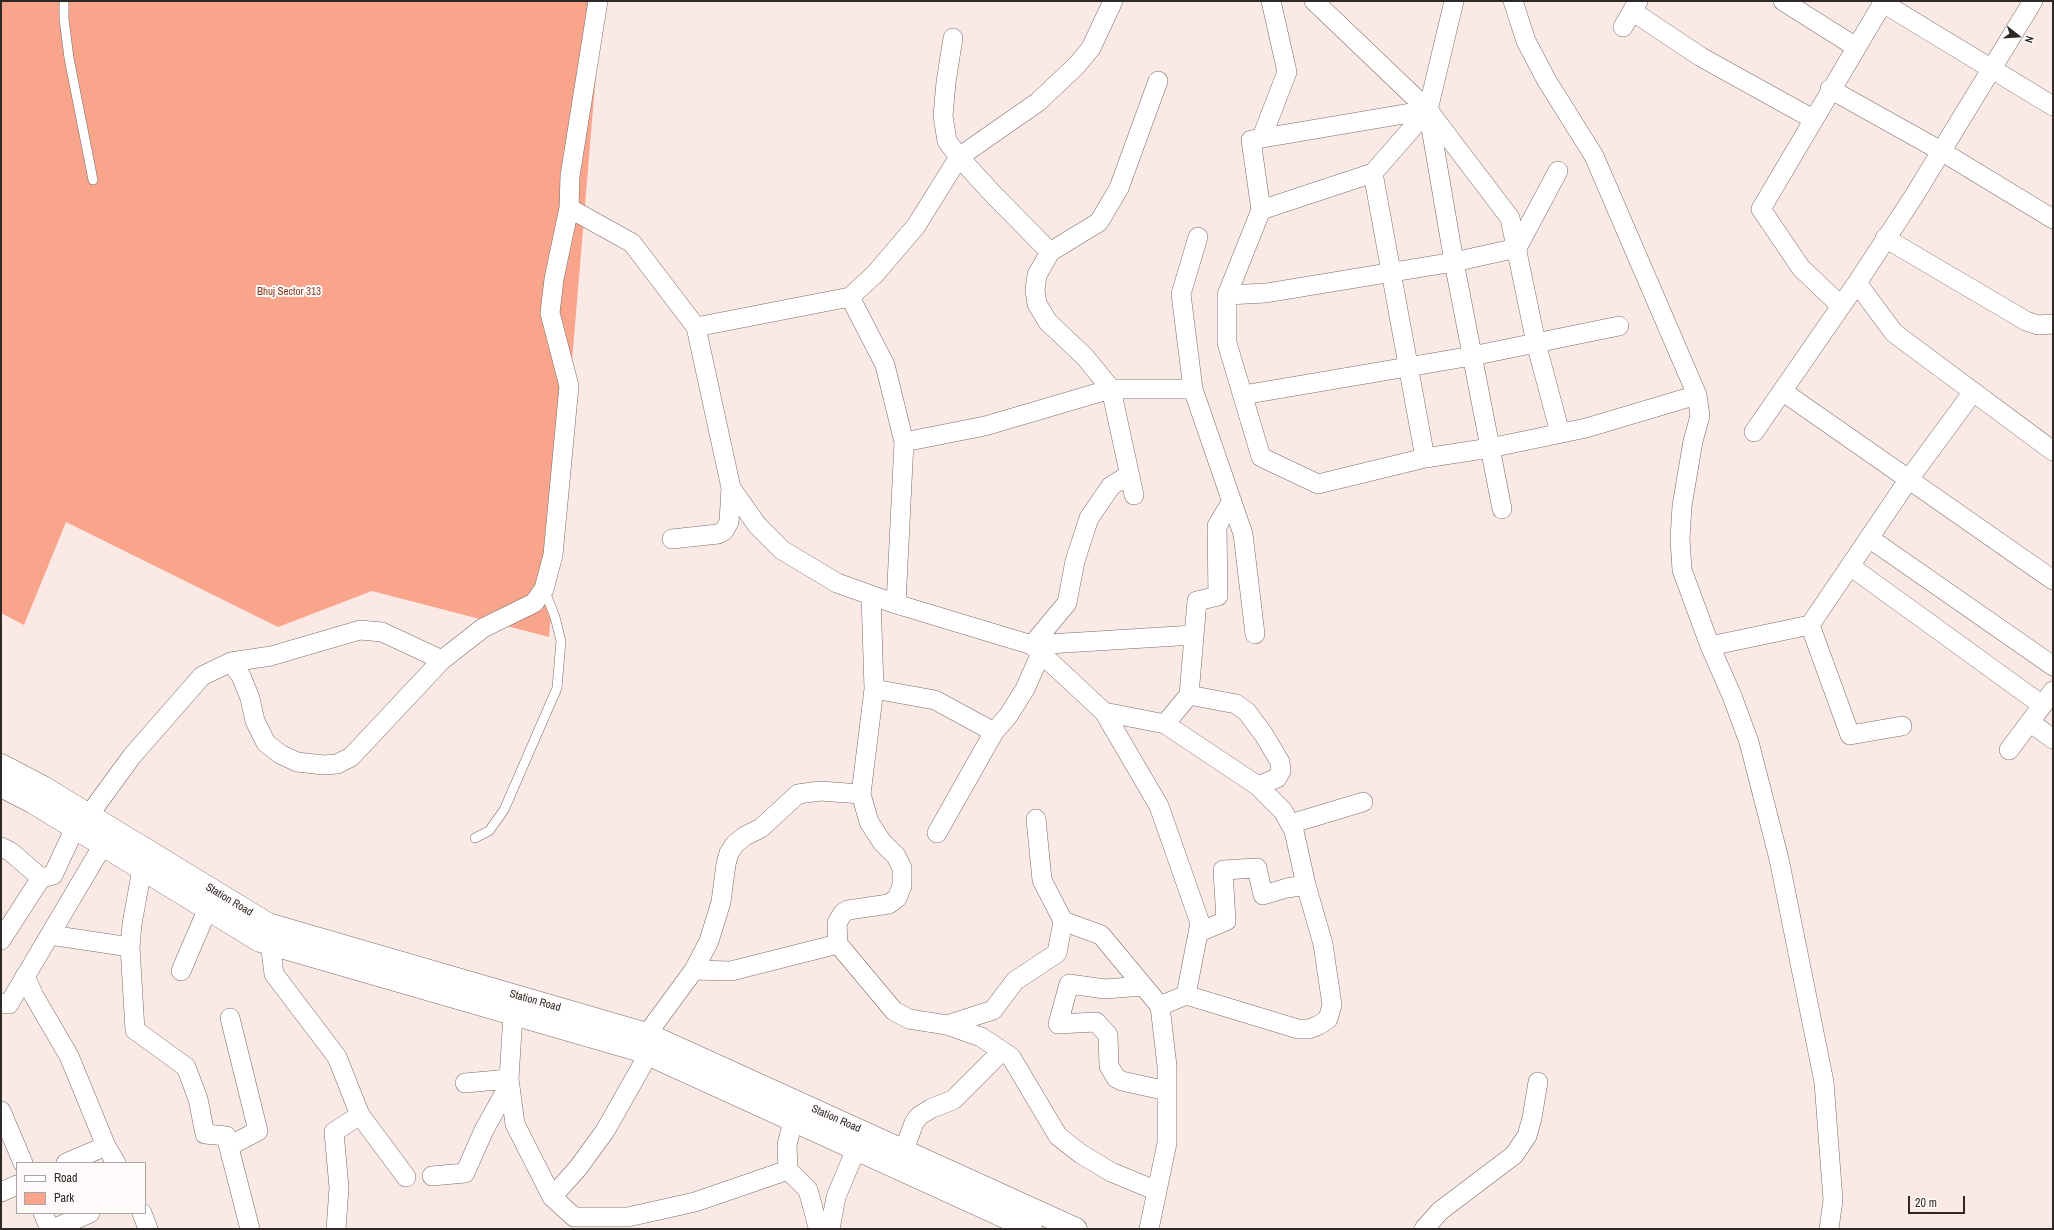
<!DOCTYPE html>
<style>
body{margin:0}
#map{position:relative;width:2054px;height:1230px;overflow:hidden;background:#fae9e4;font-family:"Archivo Narrow",sans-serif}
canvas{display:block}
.frame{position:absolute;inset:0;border:2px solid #2e2826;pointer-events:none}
.legend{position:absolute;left:16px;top:1162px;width:130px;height:52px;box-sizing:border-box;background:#fdfaf9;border:1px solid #aaa6a5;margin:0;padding:5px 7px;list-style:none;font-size:12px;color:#2e2826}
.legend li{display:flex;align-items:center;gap:8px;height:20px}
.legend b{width:20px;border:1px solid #aaa6a5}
.north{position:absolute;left:1998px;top:16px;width:40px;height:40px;-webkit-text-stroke:3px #fdfaf9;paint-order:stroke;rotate:107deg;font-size:11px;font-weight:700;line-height:16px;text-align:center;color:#2e2826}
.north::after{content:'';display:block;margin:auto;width:14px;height:18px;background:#2e2826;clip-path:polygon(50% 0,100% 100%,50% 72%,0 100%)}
.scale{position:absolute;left:1908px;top:1196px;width:57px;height:18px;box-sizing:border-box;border:2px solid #2e2826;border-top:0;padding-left:5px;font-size:12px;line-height:14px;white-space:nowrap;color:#2e2826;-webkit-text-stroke:3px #fdfaf9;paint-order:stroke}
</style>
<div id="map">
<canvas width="2054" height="1230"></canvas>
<div class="frame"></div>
<ul class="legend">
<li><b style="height:5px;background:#fff"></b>Road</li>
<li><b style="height:11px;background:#f8a58b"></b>Park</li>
</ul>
<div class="north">N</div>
<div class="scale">20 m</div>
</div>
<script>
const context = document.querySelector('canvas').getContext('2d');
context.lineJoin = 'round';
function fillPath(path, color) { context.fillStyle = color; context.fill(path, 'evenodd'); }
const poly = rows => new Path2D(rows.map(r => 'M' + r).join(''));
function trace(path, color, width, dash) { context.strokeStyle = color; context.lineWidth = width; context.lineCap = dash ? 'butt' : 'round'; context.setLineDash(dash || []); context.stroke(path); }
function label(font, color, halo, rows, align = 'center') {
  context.font = font + ' "Archivo Narrow",sans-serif'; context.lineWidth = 4; context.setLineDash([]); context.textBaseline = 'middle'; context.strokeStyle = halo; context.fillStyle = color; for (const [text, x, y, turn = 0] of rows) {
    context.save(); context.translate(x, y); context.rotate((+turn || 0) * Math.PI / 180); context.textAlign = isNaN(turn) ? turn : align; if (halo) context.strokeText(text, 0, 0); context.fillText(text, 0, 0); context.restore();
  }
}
fillPath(poly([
 [1,1,602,1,549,637,372,591,278,627,66,522,24,625,1,613]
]), '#f8a58b');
const lane = poly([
 [64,1,64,19,69,58,93,180],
 [475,838,489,831,504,810,557,688,561,641,555,617,544,589]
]);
const street = poly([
 [1314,1,1428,110,1510,218,1536,343,1560,433],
 [1513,1,1526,41,1547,81,1594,156,1697,395,1700,416,1693,441,1682,506,1680,539,1682,570,1710,646,1732,696,1749,742,1779,859,1824,1082,1833,1200,1829,1229],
 [1783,1,1856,47],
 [1883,3,2053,106],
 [1632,11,1701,57,1813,119],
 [1623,27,1638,1],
 [953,38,946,82,943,116,947,141,959,157,992,193,1050,252],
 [1158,81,1119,188,1099,222,1050,252,1037,275,1035,290,1037,304,1048,322,1085,357,1111,389,1193,389],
 [1830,89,1941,151,2053,219],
 [1428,110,1373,173,1261,210,1227,295,1227,343,1261,457,1318,484,1425,458,1490,448,1586,428,1697,395],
 [1262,137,1287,72,1271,1],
 [1373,173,1425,458],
 [569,208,632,243,696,327,731,488,757,525,782,550,837,583,896,604,1032,645,1104,712,1159,806,1200,923,1186,995],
 [1261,210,1251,140,1428,110],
 [1198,237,1181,294,1193,389,1243,534,1255,634],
 [1885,238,2026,321,2038,325,2053,324],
 [1857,283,1894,333,2053,451],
 [1227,295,1266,293,1454,262,1428,110,1454,1],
 [850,297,885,365,904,442,896,604],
 [1840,305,1801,268,1761,209,1884,1],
 [696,327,850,297,875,274,916,226,959,157,1038,102,1077,65,1091,48,1113,1],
 [1782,391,2053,580],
 [1243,395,1472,356,1619,326],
 [1754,432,1857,283,1914,196,2033,1],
 [904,442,985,426,1111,389,1134,495],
 [1502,509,1454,262,1517,248,1558,171],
 [1869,538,2053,666],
 [672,539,718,534,724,531,729,522,731,488],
 [1850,566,2042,705],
 [871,595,874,689,861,794,869,822,882,842,896,856,902,868,902,886,897,898,889,904,848,910,843,913,837,923,838,944,894,1011,909,1019,947,1025,981,1037,1011,1057,1058,1136,1081,1154,1111,1172,1157,1191],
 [1810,625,1850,735,1902,726],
 [1032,645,1067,603,1075,561,1089,518,1111,486,1129,475],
 [1032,645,1194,635],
 [1710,646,1810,625,1909,479,1973,392],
 [231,662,241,676,250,698,255,721,266,743,280,754,297,762,324,765,337,764,351,757,442,660],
 [874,689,935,700,994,732],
 [1189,695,1236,704,1247,712,1264,735,1280,762,1281,771,1277,778,1258,786],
 [1104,712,1165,724,1258,786,1283,811,1294,831,1306,885,1323,944,1332,1005,1328,1019,1319,1025,1309,1029,1298,1029,1186,995,1160,1006],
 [2030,722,2053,739],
 [1165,724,1189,695,1197,601,1218,596,1217,526,1232,501],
 [2009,750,2053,691],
 [89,815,132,756,202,676,231,662,271,656,360,630,382,632,442,660,483,628,534,603,544,589,553,555,569,386,550,313,554,279,569,208,570,176,598,1],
 [1290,824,1363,802],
 [937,833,994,732,1008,716,1025,689,1041,653],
 [1,847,11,852,41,878],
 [142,869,132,924,130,947,135,1030,186,1067,198,1099,205,1134,226,1136,250,1229],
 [1063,921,1101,935,1160,1006,1167,1066,1167,1143,1149,1229],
 [1199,932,1226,921,1223,870,1257,868,1263,895,1287,888,1306,885],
 [50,935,130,947],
 [1,940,41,878,53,875,75,828],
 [270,943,274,974,337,1057,360,1115,406,1177],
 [694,970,731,971,838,944],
 [181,971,208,908],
 [25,976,34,996,69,1056,106,1146,116,1163],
 [1143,986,1105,989,1069,984,1058,1024,1096,1022,1108,1035,1109,1066,1116,1078,1122,1081,1167,1091],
 [1,1003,9,1004,103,845],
 [513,1014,509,1079,515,1124,552,1197,574,1217,628,1217,695,1202,788,1170],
 [947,1025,993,1010,1015,981,1057,953,1063,921,1042,880,1036,819],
 [647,1034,694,970,709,941,721,902,726,864,729,853,735,844,745,836,761,828,798,794,820,791,861,794],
 [465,1083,509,1079],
 [1,1111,23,1163],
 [793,1121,787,1145,788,1170,808,1190,818,1227,823,1229],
 [229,1146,258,1131,230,1018],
 [904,1150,914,1123,919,1116,932,1108,953,1100,1002,1051],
 [66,1163,106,1146],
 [432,1176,465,1173,484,1130,509,1085],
 [1,1192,17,1185],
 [552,1197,578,1168,605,1131,648,1055],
 [43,1213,50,1229],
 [142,1213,148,1229],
 [53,1229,90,1213],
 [336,1229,339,1188,334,1132,360,1115],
 [830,1229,836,1197,856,1149],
 [1424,1229,1440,1211,1514,1155,1527,1136,1532,1118,1538,1082]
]);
const secondary = poly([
 [1,765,43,787,268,924,647,1034,1076,1229],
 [1,786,34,803,260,941,641,1051,1031,1229]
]);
trace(lane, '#7a6c68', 10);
trace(street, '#7a6c68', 20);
trace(secondary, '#7a6c68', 23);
trace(lane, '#fff', 9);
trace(street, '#fff', 19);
trace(secondary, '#fff', 22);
label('11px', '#8a371b', '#fdfaf9', [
 ["Bhuj Sector 313",289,292]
]);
label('11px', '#2e2826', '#fdfaf9', [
 ["Station Road",229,900,31],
 ["Station Road",535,1001,16],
 ["Station Road",836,1119,24]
]);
</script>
